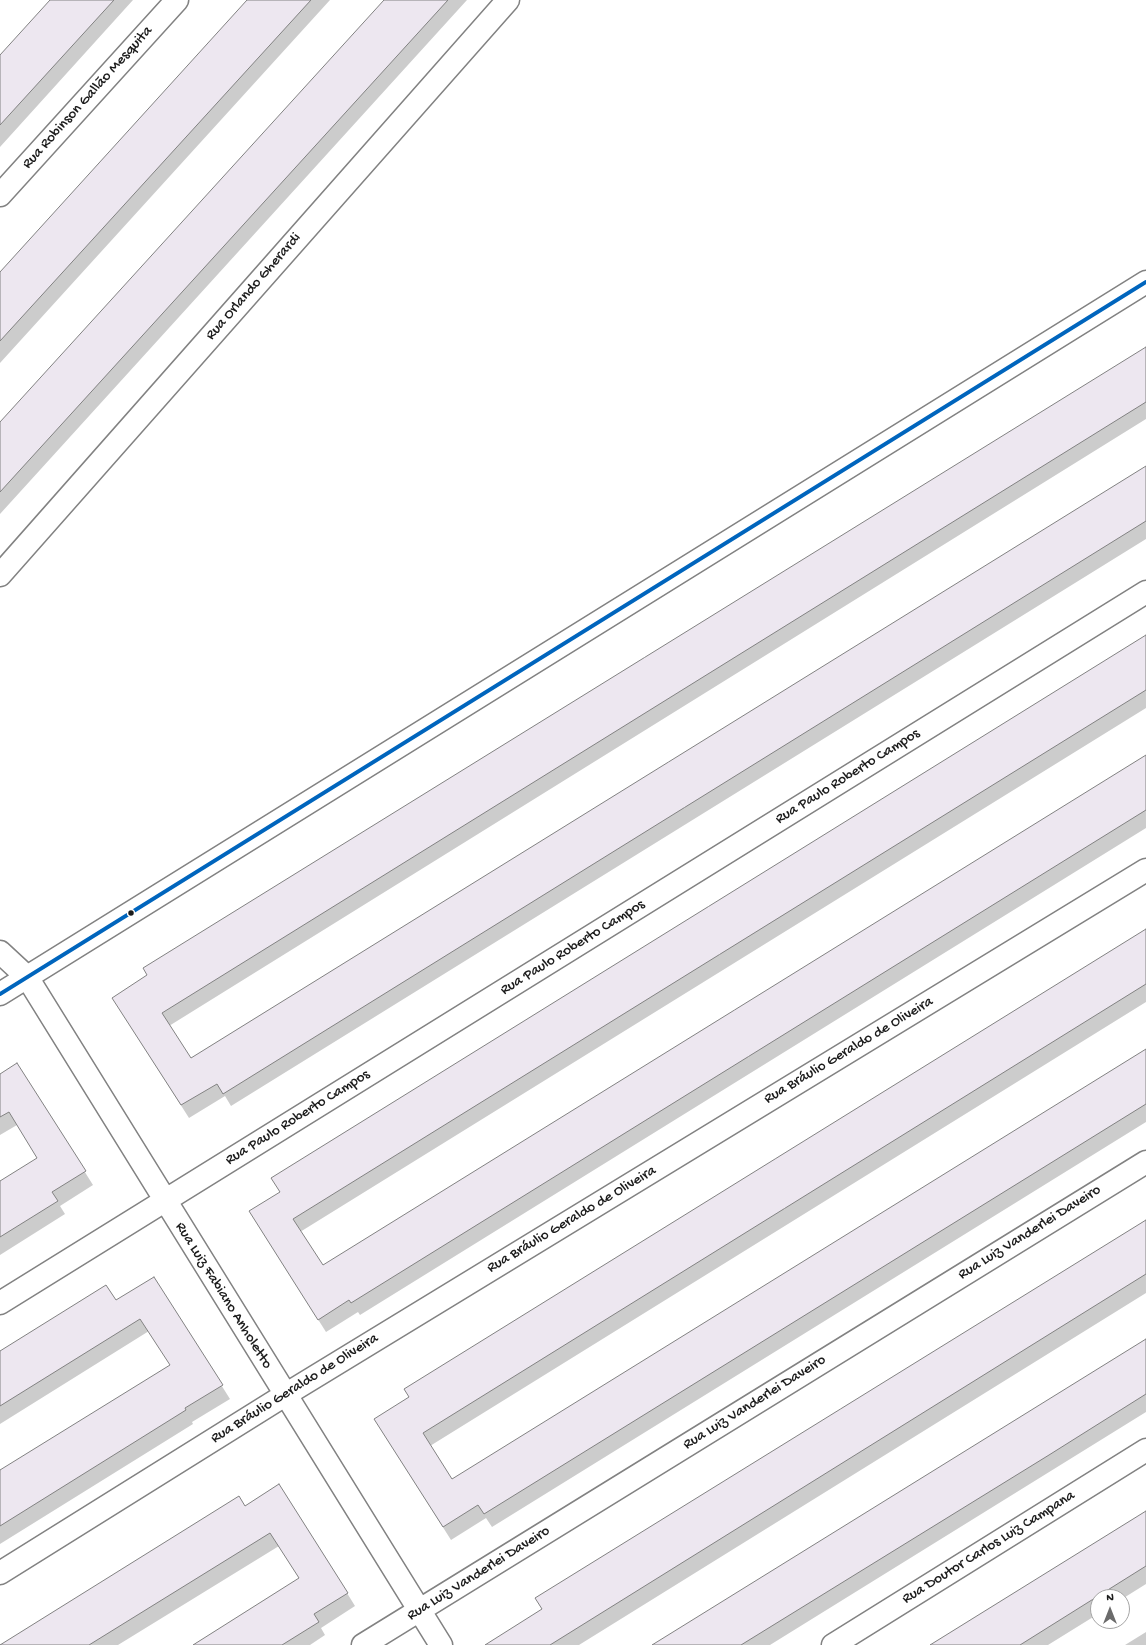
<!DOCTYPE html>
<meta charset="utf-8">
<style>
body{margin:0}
#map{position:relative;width:1146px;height:1645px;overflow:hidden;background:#fff;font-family:"Gochi Hand",sans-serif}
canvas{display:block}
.north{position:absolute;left:1090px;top:1589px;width:40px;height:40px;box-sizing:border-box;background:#fff;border:1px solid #a4a4a4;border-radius:50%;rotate:0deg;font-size:11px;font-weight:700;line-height:16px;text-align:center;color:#1c1c1c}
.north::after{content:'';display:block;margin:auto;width:14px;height:18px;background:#6b6b6b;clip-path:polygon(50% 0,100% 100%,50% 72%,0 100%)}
</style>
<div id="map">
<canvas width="1146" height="1645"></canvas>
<div class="north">N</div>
</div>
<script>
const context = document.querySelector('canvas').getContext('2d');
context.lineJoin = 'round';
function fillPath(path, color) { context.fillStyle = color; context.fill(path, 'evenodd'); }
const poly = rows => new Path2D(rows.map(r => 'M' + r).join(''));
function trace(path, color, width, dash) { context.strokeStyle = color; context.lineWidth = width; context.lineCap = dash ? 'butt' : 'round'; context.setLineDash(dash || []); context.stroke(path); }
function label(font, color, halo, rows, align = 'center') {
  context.font = font + ' "Gochi Hand",sans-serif'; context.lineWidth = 3; context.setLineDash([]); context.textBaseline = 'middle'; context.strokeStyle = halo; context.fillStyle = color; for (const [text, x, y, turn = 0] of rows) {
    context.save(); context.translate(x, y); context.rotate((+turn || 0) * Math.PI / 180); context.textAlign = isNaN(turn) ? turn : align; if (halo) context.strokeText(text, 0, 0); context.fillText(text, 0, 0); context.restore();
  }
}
fillPath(poly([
 [52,0,133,0,0,147,0,57],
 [248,0,330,0,0,363,0,273],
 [386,0,467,0,0,514,0,424],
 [1146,348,1146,419,169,1026,190,1059,1146,467,1146,539,231,1106,225,1096,189,1118,121,1011],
 [1146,637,1146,708,300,1232,323,1266,1146,756,1146,828,360,1315,358,1312,326,1332,250,1212],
 [1146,930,1146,1002,430,1446,452,1480,1146,1050,1146,1122,492,1527,486,1518,451,1540,383,1432],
 [17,1064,93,1185,60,1206,65,1214,0,1255,0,1182,38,1159,17,1125,0,1135,0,1075],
 [1146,1220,1146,1293,579,1645,516,1645],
 [154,1278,230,1399,192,1422,193,1424,0,1544,0,1471,171,1365,149,1331,0,1424,0,1352,116,1302],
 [1146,1340,1146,1412,770,1645,654,1645],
 [245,1507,347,1593,355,1606,321,1628,325,1635,310,1645,193,1645,300,1579,279,1546,118,1645,1,1645],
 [1146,1512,1146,1584,1122,1599,1122,1597,1098,1597,1098,1614,1048,1645,931,1645],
 [1146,1632,1146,1645,1125,1645]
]), '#0003');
const building = poly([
 [50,0,114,0,0,125,0,55,50,0],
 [247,0,311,0,0,341,0,272,247,0],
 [384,0,448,0,0,492,0,422,384,0],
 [1146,347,1146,402,162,1013,191,1058,1146,466,1146,521,223,1094,217,1084,181,1105,112,998,147,975,143,968,1146,347],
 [1146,635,1146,690,293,1219,323,1265,1146,755,1146,810,351,1303,349,1300,318,1320,249,1211,280,1192,271,1178,1146,635],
 [1146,929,1146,984,423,1433,452,1479,1146,1049,1146,1104,484,1514,478,1505,443,1527,374,1419,409,1397,404,1389,1146,929],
 [17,1063,86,1171,52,1192,58,1201,0,1237,0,1181,37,1158,9,1112,0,1117,0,1074,17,1063],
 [1146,1220,1146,1274,550,1645,485,1645,542,1609,535,1598,1146,1220],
 [154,1277,223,1385,185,1408,186,1410,0,1526,0,1470,170,1365,140,1319,0,1406,0,1351,106,1285,116,1300,154,1277],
 [1146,1339,1146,1394,1049,1455,741,1645,652,1645,1146,1339],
 [279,1484,348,1593,314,1614,319,1622,282,1645,193,1645,299,1578,270,1533,89,1645,0,1645,239,1496,245,1506,279,1484],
 [1146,1511,1146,1566,1020,1645,930,1645,1146,1511]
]);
fillPath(building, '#ede7f0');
trace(building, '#828282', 1);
const minor = poly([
 [0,195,177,0],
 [0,575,508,0],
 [0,952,27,977,441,1645],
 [0,994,1146,282],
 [0,1303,1146,592],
 [0,1573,285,1395,1146,870],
 [363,1645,1146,1162],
 [833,1645,1146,1450]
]);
trace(minor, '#828282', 25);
trace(minor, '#fff', 22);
trace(poly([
 [0,994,1146,282]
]), '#0065bd', 4);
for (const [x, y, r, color] of [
 [131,913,3.5,"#1c1c1c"]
]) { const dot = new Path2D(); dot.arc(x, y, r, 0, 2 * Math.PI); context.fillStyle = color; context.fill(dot); trace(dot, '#fff', 1.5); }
label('15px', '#1c1c1c', '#fff', [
 ["Rua Robinson Gallão Mesquita",88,98,-48],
 ["Rua Orlando Gherardi",254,287,-49],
 ["Rua Paulo Roberto Campos",848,777,-32],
 ["Rua Paulo Roberto Campos",573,948,-32],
 ["Rua Bráulio Geraldo de Oliveira",849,1051,-31],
 ["Rua Paulo Roberto Campos",298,1118,-32],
 ["Rua Bráulio Geraldo de Oliveira",572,1220,-31],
 ["Rua Luiz Vanderlei Daveiro",1030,1233,-32],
 ["Rua Luiz Fabiano Anholetto",223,1296,58],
 ["Rua Bráulio Geraldo de Oliveira",295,1389,-32],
 ["Rua Luiz Vanderlei Daveiro",755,1403,-32],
 ["Rua Doutor Carlos Luiz Campana",989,1548,-32],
 ["Rua Luiz Vanderlei Daveiro",479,1574,-32]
]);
</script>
